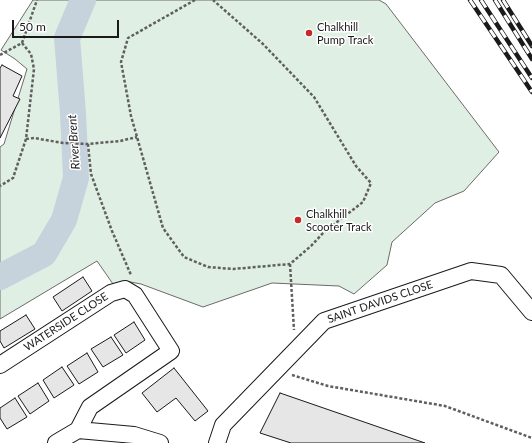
<!DOCTYPE html>
<style>
body{margin:0}
#map{position:relative;width:532px;height:443px;overflow:hidden;background:#fff;font-family:Lato,sans-serif}
canvas{display:block}
.scale{position:absolute;left:12px;top:20px;width:107px;height:18px;box-sizing:border-box;border:2px solid #1a1a1a;border-top:0;padding-left:5px;font-size:12px;line-height:14px;white-space:nowrap;color:#1a1a1a;-webkit-text-stroke:3px #fff;paint-order:stroke}
</style>
<div id="map">
<canvas width="532" height="443"></canvas>
<div class="scale">50 m</div>
</div>
<script>
const context = document.querySelector('canvas').getContext('2d');
context.lineJoin = 'round';
function fillPath(path, color) { context.fillStyle = color; context.fill(path, 'evenodd'); }
const poly = rows => new Path2D(rows.map(r => 'M' + r).join(''));
function trace(path, color, width, dash) { context.strokeStyle = color; context.lineWidth = width; context.lineCap = dash ? 'butt' : 'round'; context.setLineDash(dash || []); context.stroke(path); }
function label(font, color, halo, rows, align = 'center') {
  context.font = font + ' Lato,sans-serif'; context.lineWidth = 3; context.setLineDash([]); context.textBaseline = 'middle'; context.strokeStyle = halo; context.fillStyle = color; for (const [text, x, y, turn = 0] of rows) {
    context.save(); context.translate(x, y); context.rotate((+turn || 0) * Math.PI / 180); context.textAlign = isNaN(turn) ? turn : align; if (halo) context.strokeText(text, 0, 0); context.fillText(text, 0, 0); context.restore();
  }
}
const green = poly([
 [33,0,379,0,386,4,499,152,464,191,435,203,392,242,387,265,354,294,339,286,272,283,203,307,141,284,125,281,113,284,97,261,0,319,0,147,4,144,27,69,15,59,1,50,33,0]
]);
fillPath(green, '#e0efe3');
trace(green, '#6a6a6a', 1);
trace(poly([
 [0,277,44,254,64,220,76,178,73,113,67,38,83,0]
]), '#c6d2dc', 26);
const building = poly([
 [2,65,22,76,13,96,20,99,0,138,0,68,2,65],
 [83,277,92,291,62,311,53,297,83,277],
 [26,315,35,329,4,348,0,341,0,331,26,315],
 [134,322,145,340,126,353,114,335,134,322],
 [111,337,123,355,103,367,91,349,111,337],
 [87,353,98,372,79,384,67,366,87,353],
 [62,367,74,385,54,398,43,380,62,367],
 [174,368,208,411,195,421,176,398,157,412,142,393,174,368],
 [38,383,49,401,30,414,18,396,38,383],
 [280,393,425,443,291,443,260,433,280,393],
 [15,398,27,417,7,429,0,418,0,408,15,398]
]);
fillPath(building, '#e6e6e6');
trace(building, '#1a1a1a', 1);
const minor = poly([
 [0,365,111,293,125,289,135,295,171,351,90,407,78,430],
 [56,443,78,430,134,435,160,443],
 [217,443,223,425,324,321,471,271,501,275,532,312]
]);
trace(minor, '#1a1a1a', 18);
trace(poly([
 [195,0,128,38,121,62,131,116,163,228,184,257,208,267,233,269,290,264,311,246,324,232,363,202,371,183,356,166,314,97,263,44,213,0],
 [22,43,37,0],
 [0,55,22,43,31,54,34,69,26,139,13,178,0,186],
 [26,139,34,138,63,143,88,144,120,141,137,137],
 [88,144,91,174,112,231,131,275],
 [290,264,294,330],
 [292,375,328,386,445,406,532,438]
]), '#5f5f5f', 2.5, [3, 2]);
trace(minor, '#fff', 16);
const rail = poly([
 [470,0,532,92],
 [481,0,532,78],
 [495,0,532,59],
 [503,0,532,46]
]);
trace(rail, '#1a1a1a', 4.5);
trace(rail, '#fff', 3, [9]);
for (const [x, y, r, color] of [
 [309,33,4,"#c62828"],
 [298,220,4,"#c62828"]
]) { const dot = new Path2D(); dot.arc(x, y, r, 0, 2 * Math.PI); context.fillStyle = color; context.fill(dot); trace(dot, '#fff', 1.5); }
label('11px', '#1a1a1a', '#fff', [
 ["Chalkhill",317,27],
 ["Pump Track",317,40],
 ["Chalkhill",306,214],
 ["Scooter Track",306,227]
], 'left');
label('11px', '#1a1a1a', '#fff', [
 ["SAINT DAVIDS CLOSE",380,302,-19],
 ["WATERSIDE CLOSE",66,322,-33]
]);
label('italic 12px', '#1a1a1a', '#fff', [
 ["River Brent",74,142,-94]
]);
</script>
